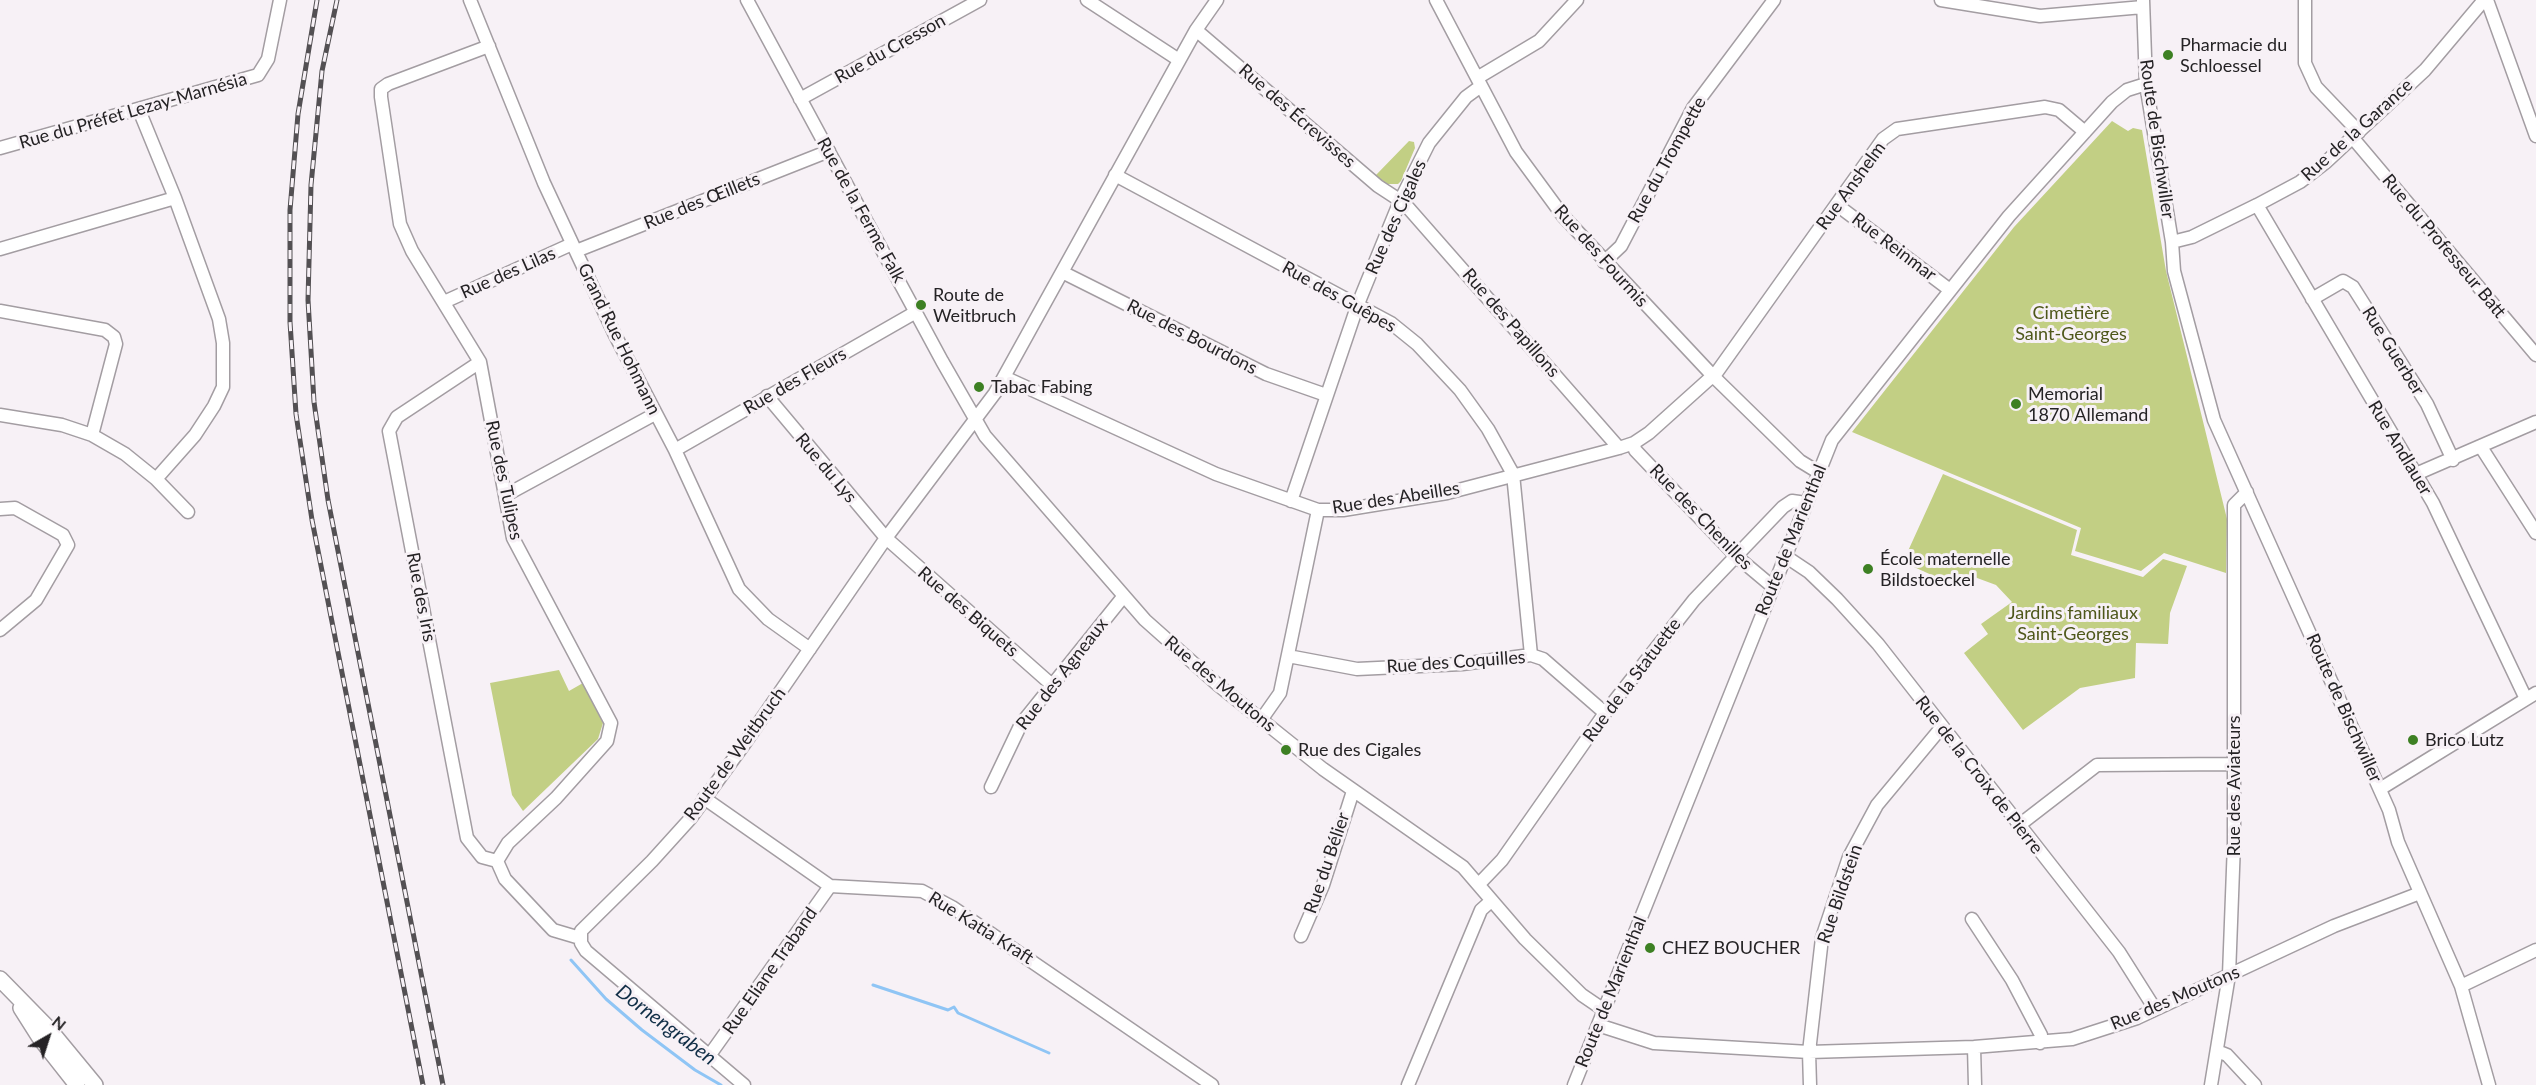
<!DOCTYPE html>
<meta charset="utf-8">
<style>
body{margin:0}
#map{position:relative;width:2536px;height:1085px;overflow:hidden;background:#f7f1f6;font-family:Lato,sans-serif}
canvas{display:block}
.north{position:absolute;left:18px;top:1007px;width:60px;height:60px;-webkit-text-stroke:4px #f7f1f6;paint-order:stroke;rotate:39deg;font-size:16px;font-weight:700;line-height:24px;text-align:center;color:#252325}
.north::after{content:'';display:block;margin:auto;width:21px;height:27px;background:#252325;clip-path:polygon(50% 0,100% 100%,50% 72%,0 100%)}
</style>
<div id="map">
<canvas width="2536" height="1085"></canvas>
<div class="north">N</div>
</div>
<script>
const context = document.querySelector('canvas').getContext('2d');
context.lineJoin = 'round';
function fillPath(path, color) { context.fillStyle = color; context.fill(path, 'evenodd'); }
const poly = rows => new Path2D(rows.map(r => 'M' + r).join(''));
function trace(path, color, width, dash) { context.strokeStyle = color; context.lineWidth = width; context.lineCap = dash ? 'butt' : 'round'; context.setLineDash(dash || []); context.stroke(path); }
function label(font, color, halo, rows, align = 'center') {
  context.font = font + ' Lato,sans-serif'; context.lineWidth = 6; context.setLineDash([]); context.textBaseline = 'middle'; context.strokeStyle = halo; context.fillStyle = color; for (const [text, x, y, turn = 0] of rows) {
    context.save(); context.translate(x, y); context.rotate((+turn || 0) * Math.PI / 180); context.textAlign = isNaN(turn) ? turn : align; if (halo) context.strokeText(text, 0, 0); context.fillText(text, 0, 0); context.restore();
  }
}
fillPath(poly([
 [2112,121,2128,131,2133,128,2142,130,2166,271,2227,519,2226,573,2164,553,2141,571,2075,551,2081,528,1852,432,2014,227],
 [1409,141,1414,142,1415,148,1401,181,1398,184,1386,184,1376,175],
 [1943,474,2077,530,2071,555,2143,577,2163,559,2187,566,2170,613,2168,644,2136,643,2135,678,2080,688,2023,730,1964,653,1988,634,1981,624,2012,602,1996,585,1969,575,1958,587,1903,562],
 [559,670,569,691,583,683,603,723,598,739,523,811,512,795,490,683]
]), '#c2cf84');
trace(poly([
 [571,960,606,999,642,1030,695,1070,721,1085],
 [873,985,948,1010,954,1007,958,1013,1049,1053]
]), '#8fc5f5', 3);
const minor = poly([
 [470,0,544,183,615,335,675,450,739,589,768,619,810,649],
 [747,0,942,361,985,436,1145,620,1218,685,1323,769,1463,867,1525,939,1582,995,1604,1010],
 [1087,0,1179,60],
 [1436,0,1516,152,1563,216,1713,376,1800,461,1818,472],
 [1941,0,2040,16,2143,7],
 [2143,0,2146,84,2172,242,2174,271,2214,420,2389,810,2398,842,2461,986,2489,1085],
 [2305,0,2305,63,2316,87,2359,132],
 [2487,0,2536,136],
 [1196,30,1378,186,1404,203,1619,448],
 [489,46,388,84,381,89,381,97,400,224,412,251,480,362,513,538,611,723,607,741,556,798,508,843,497,861,505,879,553,930,580,938],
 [1477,78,1539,41,1577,0],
 [800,99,980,0],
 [139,110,175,198,219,319,223,343,223,387,214,406,195,435,156,479],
 [2352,137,2536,355],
 [0,148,258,75,268,59,280,0],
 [1115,175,1391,323,1417,344,1460,390,1488,429,1513,474,1531,655],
 [1837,205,1950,290],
 [2257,205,2433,503,2526,699],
 [2172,242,2192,237,2257,205,2300,182,2326,162,2425,70,2484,0],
 [0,249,175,198],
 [576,251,829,151],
 [1604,262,1621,246,1693,108,1774,0],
 [1062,272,1266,374,1326,395],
 [2312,299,2343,281,2353,287,2427,404,2453,460],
 [444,302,572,244],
 [0,311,105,330,114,337,116,344,92,435],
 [480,362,397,417,389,431,467,838,482,857,497,861],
 [1004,377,1216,474,1318,510,1343,510,1447,493,1619,448,1634,443,1649,433,1717,372,1883,139,1897,129,2045,107,2059,110,2085,132],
 [767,396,886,538,1052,685],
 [0,415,62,425,92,435,125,454,156,479,188,512],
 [1634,443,1635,450,1736,556,1773,587],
 [2481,447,2536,533],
 [675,450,916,312],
 [2416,474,2536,422],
 [506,495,655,414],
 [1291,501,1358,304,1400,201,1429,143,1466,97,1481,86],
 [0,509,15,508,63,535,68,545,36,600,0,630],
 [1785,556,1809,572,1837,599,1878,644,2119,952,2155,1009],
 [1288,656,1357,669,1462,664,1531,655,1543,659,1605,713],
 [1261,720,1280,693,1318,510],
 [991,787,1021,724,1123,597],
 [2380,789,2536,693],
 [704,798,830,886,922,891,952,907,1212,1085],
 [2018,826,2097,765,2233,764],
 [1479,884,1502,860,1605,713,1694,600,1783,507,1792,501,1806,503],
 [1972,919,2012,980,2041,1035,2040,1043],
 [1301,936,1323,885,1353,791],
 [2461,986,2536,950],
 [1598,1025,1654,1043,1809,1052,1974,1047,2072,1039,2137,1018,2334,926,2420,893],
 [1974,1047,1975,1085],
 [2217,1051,2227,1055,2255,1085],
 [709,1056,830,886],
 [744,1085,586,951,581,943,581,931,652,861,690,819,745,743,886,538,995,393,1196,30,1217,0],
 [1408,1085,1481,910,1491,901],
 [1574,1085,1832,440,2009,216,2112,102,2127,90,2146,84],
 [1810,1085,1809,1052,1822,938,1849,857,1877,805,1941,728],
 [2211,1085,2229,975,2234,843,2234,505,2247,492]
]);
const major = poly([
 [0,979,48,1028,95,1085],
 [21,1008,40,1038,77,1085]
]);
trace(minor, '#a39da2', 15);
trace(major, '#a39da2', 18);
trace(minor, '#fff', 12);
trace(major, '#fff', 15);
const rail = poly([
 [317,0,298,114,290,210,290,322,296,414,312,520,423,1085],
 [337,0,322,71,311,185,308,300,314,402,328,500,443,1085]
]);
trace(rail, '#535053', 5);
trace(rail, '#f7f1f6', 3, [9]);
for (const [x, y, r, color] of [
 [2168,55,6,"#3d8023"],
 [921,305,6,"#3d8023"],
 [979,387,6,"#3d8023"],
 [2016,404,6,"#3d8023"],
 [1868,569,6,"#3d8023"],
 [2413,740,6,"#3d8023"],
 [1286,750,6,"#3d8023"],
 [1650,948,6,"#3d8023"]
]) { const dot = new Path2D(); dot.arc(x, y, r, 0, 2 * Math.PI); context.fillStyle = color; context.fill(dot); trace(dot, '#f7f1f6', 2); }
label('18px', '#252325', '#f7f1f6', [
 ["Pharmacie du",2180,45],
 ["Schloessel",2180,66],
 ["Route de",933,295],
 ["Weitbruch",933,316],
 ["Tabac Fabing",991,387],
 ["Memorial",2028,394],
 ["1870 Allemand",2028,415],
 ["École maternelle",1880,559],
 ["Bildstoeckel",1880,580],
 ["Brico Lutz",2425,740],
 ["Rue des Cigales",1298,750],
 ["CHEZ BOUCHER",1662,948]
], 'left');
label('18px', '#252325', '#f7f1f6', [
 ["Rue du Cresson",890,49,-29],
 ["Rue du Préfet Lezay-Marnésia",133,111,-16],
 ["Rue des Écrevisses",1297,116,41],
 ["Rue de la Garance",2357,130,-42],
 ["Route de Bischwiller",2157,139,82],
 ["Rue du Trompette",1667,160,-61],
 ["Rue Anshelm",1851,186,-54],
 ["Rue des Œillets",702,201,-22],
 ["Rue de la Ferme Falk",861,210,61],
 ["Rue des Cigales",1396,217,-66],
 ["Rue du Professeur Batt",2444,246,50],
 ["Rue Reinmar",1894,247,37],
 ["Rue des Fourmis",1601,256,48],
 ["Rue des Lilas",508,273,-24],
 ["Rue des Guêpes",1339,297,29],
 ["Rue des Papillons",1511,323,49],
 ["Rue des Bourdons",1192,337,27],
 ["Grand Rue Hohmann",619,339,64],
 ["Rue Guerber",2393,351,58],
 ["Rue des Fleurs",795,381,-30],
 ["Rue Andlauer",2400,448,59],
 ["Rue du Lys",826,468,50],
 ["Rue des Tulipes",504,480,78],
 ["Rue des Abeilles",1396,498,-9],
 ["Rue des Chenilles",1701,517,46],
 ["Route de Marienthal",1791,540,-68],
 ["Rue des Iris",421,597,79],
 ["Rue des Biquets",968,612,41],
 ["Rue des Coquilles",1456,662,-4],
 ["Rue des Agneaux",1062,674,-52],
 ["Rue de la Statuette",1632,680,-53],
 ["Rue des Moutons",1220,684,40],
 ["Route de Bischwiller",2344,708,66],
 ["Route de Weitbruch",735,754,-54],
 ["Rue de la Croix de Pierre",1979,775,52],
 ["Rue des Aviateurs",2234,786,-90],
 ["Rue du Bélier",1327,863,-71],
 ["Rue Bildstein",1840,894,-71],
 ["Rue Katia Kraft",981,928,32],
 ["Rue Eliane Traband",770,971,-55],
 ["Route de Marienthal",1611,992,-68],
 ["Rue des Moutons",2175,998,-23]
]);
label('18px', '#4e571a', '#f7f1f6', [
 ["Cimetière",2071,313],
 ["Saint-Georges",2071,334],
 ["Jardins familiaux",2073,613],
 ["Saint-Georges",2073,634]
]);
label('italic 20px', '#112f47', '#f7f1f6', [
 ["Dornengraben",666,1025,37]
]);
</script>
